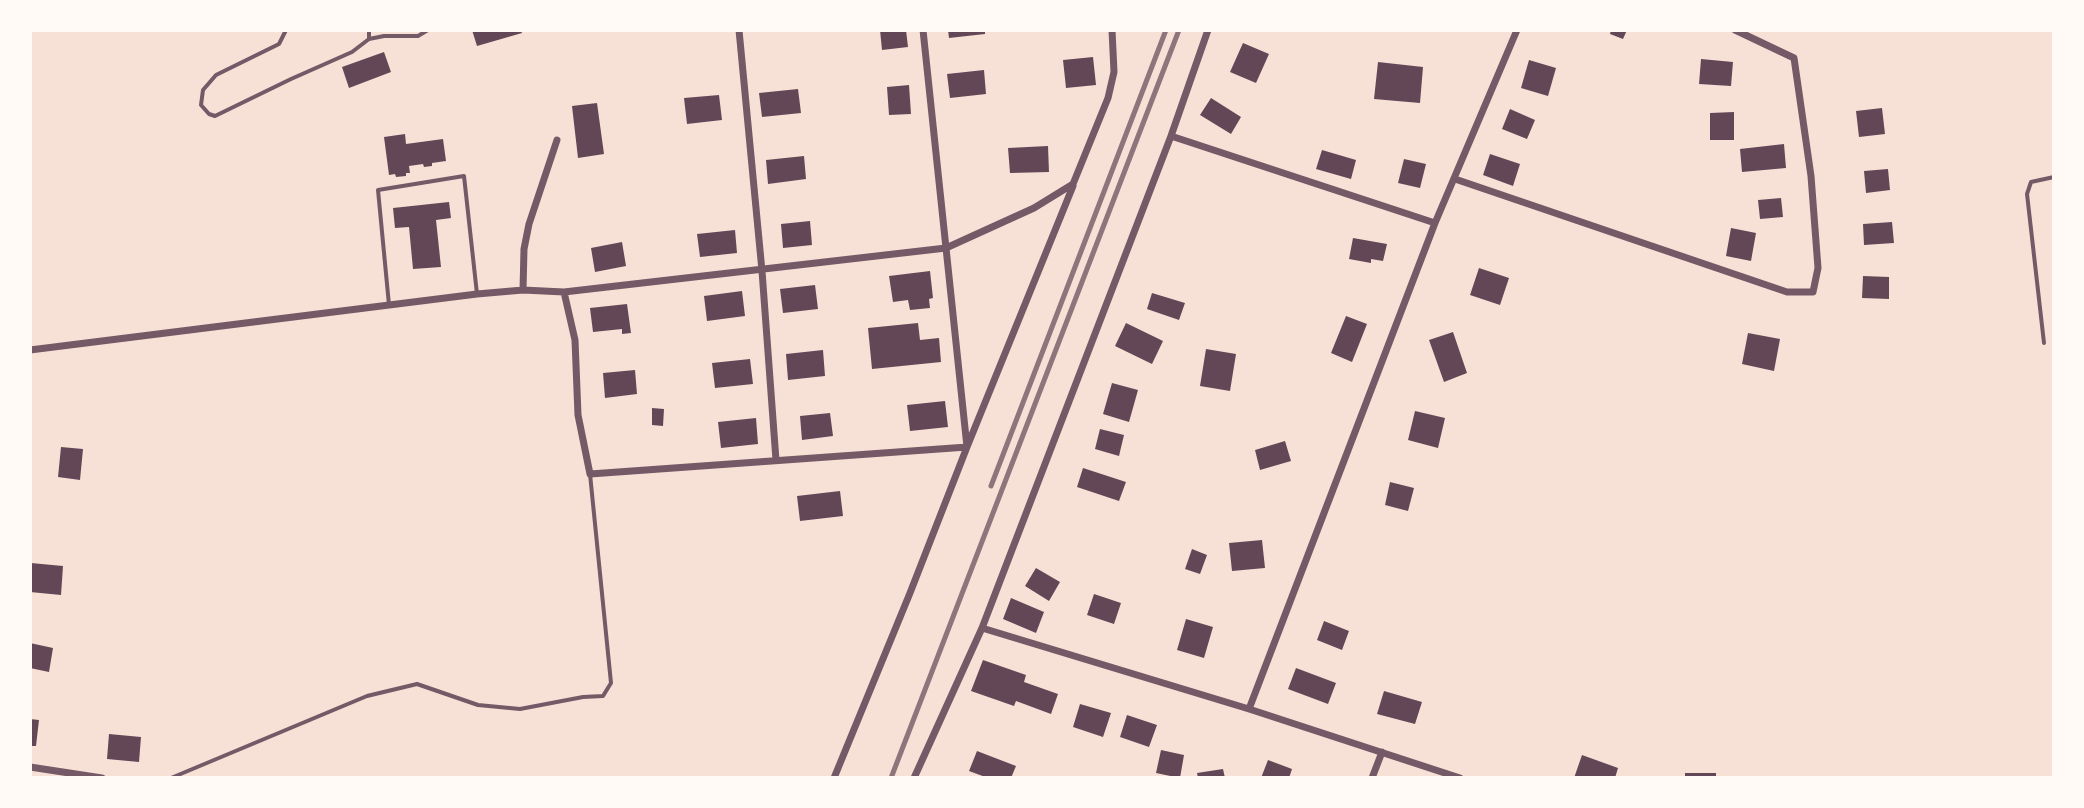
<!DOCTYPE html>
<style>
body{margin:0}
#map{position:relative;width:2084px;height:808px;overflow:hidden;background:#f7e1d7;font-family:"Archivo Narrow",sans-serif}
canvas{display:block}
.frame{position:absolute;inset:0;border:32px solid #fffaf5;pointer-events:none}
</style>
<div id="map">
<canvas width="2084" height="808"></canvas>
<div class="frame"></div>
</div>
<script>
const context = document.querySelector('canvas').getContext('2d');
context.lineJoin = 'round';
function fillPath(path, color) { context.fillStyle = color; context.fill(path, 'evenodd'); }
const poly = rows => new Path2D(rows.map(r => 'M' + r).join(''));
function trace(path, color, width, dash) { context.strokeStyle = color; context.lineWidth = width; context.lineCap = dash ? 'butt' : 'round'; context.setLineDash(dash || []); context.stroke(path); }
fillPath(poly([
 [472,30,521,30,522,33,477,46],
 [880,30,906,30,908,47,882,50],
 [948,30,985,30,985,34,949,38],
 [1611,30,1627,30,1623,39,1610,34],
 [1243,43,1269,54,1256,83,1230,72],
 [384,52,391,72,349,88,342,67],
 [1093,57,1096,85,1066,88,1063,60],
 [1701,59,1733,62,1731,86,1699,84],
 [1529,60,1556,68,1548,96,1521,88],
 [1378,62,1423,67,1420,103,1374,99],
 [984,70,986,94,950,98,947,74],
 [909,85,911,114,889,115,887,87],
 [798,89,801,113,762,117,759,93],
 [719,95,722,120,687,124,684,98],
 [1211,98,1241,117,1231,134,1200,115],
 [597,103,604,154,578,158,572,106],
 [1882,108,1885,134,1859,137,1856,111],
 [1510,109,1535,120,1527,139,1502,129],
 [1734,112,1734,140,1710,140,1710,113],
 [405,134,406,144,443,139,446,161,432,163,432,166,424,167,423,164,409,166,410,173,406,173,406,176,396,177,395,174,389,175,384,137],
 [1784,144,1786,168,1742,172,1740,149],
 [1048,146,1049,172,1010,173,1008,148],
 [1322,150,1356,160,1351,179,1316,169],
 [1490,154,1520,164,1513,186,1483,175],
 [804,156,806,179,768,184,766,160],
 [1404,159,1426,164,1420,188,1398,183],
 [1888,169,1890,190,1866,193,1864,171],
 [1781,198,1783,217,1760,219,1758,200],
 [449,202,451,218,436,220,441,267,413,269,409,227,395,228,393,208],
 [810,221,812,245,783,248,781,224],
 [1892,222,1894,243,1864,245,1863,224],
 [1731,228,1756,233,1751,261,1726,256],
 [735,230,737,253,700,257,697,234],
 [1353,238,1387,244,1383,261,1371,259,1371,263,1349,259],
 [622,242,626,266,595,272,591,248],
 [1479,268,1509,278,1500,305,1470,295],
 [930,271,933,298,929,299,930,308,910,310,908,300,893,302,889,276],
 [1863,276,1889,277,1889,299,1862,298],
 [815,285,818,309,783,313,780,289],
 [742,291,745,316,707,321,704,296],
 [1152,293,1185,303,1179,320,1147,309],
 [627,304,631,333,622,334,622,329,593,332,590,308],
 [1346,316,1367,324,1352,362,1331,353],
 [918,323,920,340,939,338,941,362,872,369,868,328],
 [1126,323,1163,341,1152,364,1115,346],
 [1453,332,1467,373,1444,382,1429,340],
 [1748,333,1780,339,1774,371,1742,364],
 [1206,349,1236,354,1230,391,1200,386],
 [823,350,825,376,788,380,786,354],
 [750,359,753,384,715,388,712,363],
 [635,370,637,394,605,398,603,373],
 [1112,383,1138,390,1129,422,1103,414],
 [945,401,948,427,910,431,907,405],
 [652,408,664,409,663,426,652,425],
 [1415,411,1445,418,1438,448,1408,440],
 [830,413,833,436,802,440,800,416],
 [756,418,758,444,721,448,718,422],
 [1100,429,1124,435,1119,456,1095,449],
 [1285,441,1291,461,1260,470,1255,450],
 [61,447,83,449,80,480,58,477],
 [1083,468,1126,482,1119,501,1077,487],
 [1390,482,1414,488,1408,511,1385,505],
 [840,491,843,516,800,521,797,496],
 [1262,540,1265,568,1232,571,1229,543],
 [1192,549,1207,555,1200,574,1185,569],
 [31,563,63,566,61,595,30,592],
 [1036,568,1060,582,1049,601,1025,586],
 [1094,594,1121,603,1114,624,1087,615],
 [1011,598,1044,612,1036,633,1003,619],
 [1186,619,1213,627,1204,658,1177,650],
 [1324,621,1349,631,1342,650,1317,640],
 [30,643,53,648,49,672,30,668],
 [983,660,1026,675,1024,682,1058,694,1051,714,1016,701,1014,706,971,691],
 [1296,668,1336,683,1328,704,1288,689],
 [1384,691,1422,702,1415,724,1377,714],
 [1080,704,1111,713,1103,737,1073,727],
 [1127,715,1157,725,1149,747,1120,737],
 [30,719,39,720,36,746,30,746],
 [109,734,141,737,139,762,107,759],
 [1161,750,1184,755,1180,778,1156,773],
 [977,751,1016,766,1011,778,988,778,969,771],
 [1582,755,1618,768,1615,778,1574,778],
 [1268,760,1292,769,1289,778,1261,778],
 [1223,769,1225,778,1198,778,1197,773],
 [1685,773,1716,773,1716,778,1685,778]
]), '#644757');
trace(poly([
 [286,30,279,44,216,75,203,90,201,105,209,114,215,116,291,79,352,52,369,39,384,36,418,36,428,30],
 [369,30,369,39],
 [389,305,378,190,464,176,477,294],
 [2044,343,2027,194,2031,182,2054,177],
 [171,778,367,696,417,684,478,705,520,709,583,697,603,696,611,683,590,474]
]), '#755966', 4);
trace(poly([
 [739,30,762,271,776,460],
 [1171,136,1435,223],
 [1455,179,1787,292,1813,292,1818,268,1811,176,1794,58,1735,30],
 [523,290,524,249,529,224,557,140],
 [564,292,575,340,578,415,590,474,967,447,1073,186],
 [30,350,477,294,523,290,564,292,946,248,1034,208,1073,184,1108,98,1114,72,1112,30],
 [982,628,1249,709,1460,778],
 [1249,709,1435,223,1517,30],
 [30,767,102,778],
 [834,778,910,593,967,447,923,30],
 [914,778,982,628,1171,136,1208,30],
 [1372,778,1382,752]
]), '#755966', 7);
trace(poly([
 [991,486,1166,30],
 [891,778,1179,30]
]), '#8f747c', 5);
</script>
